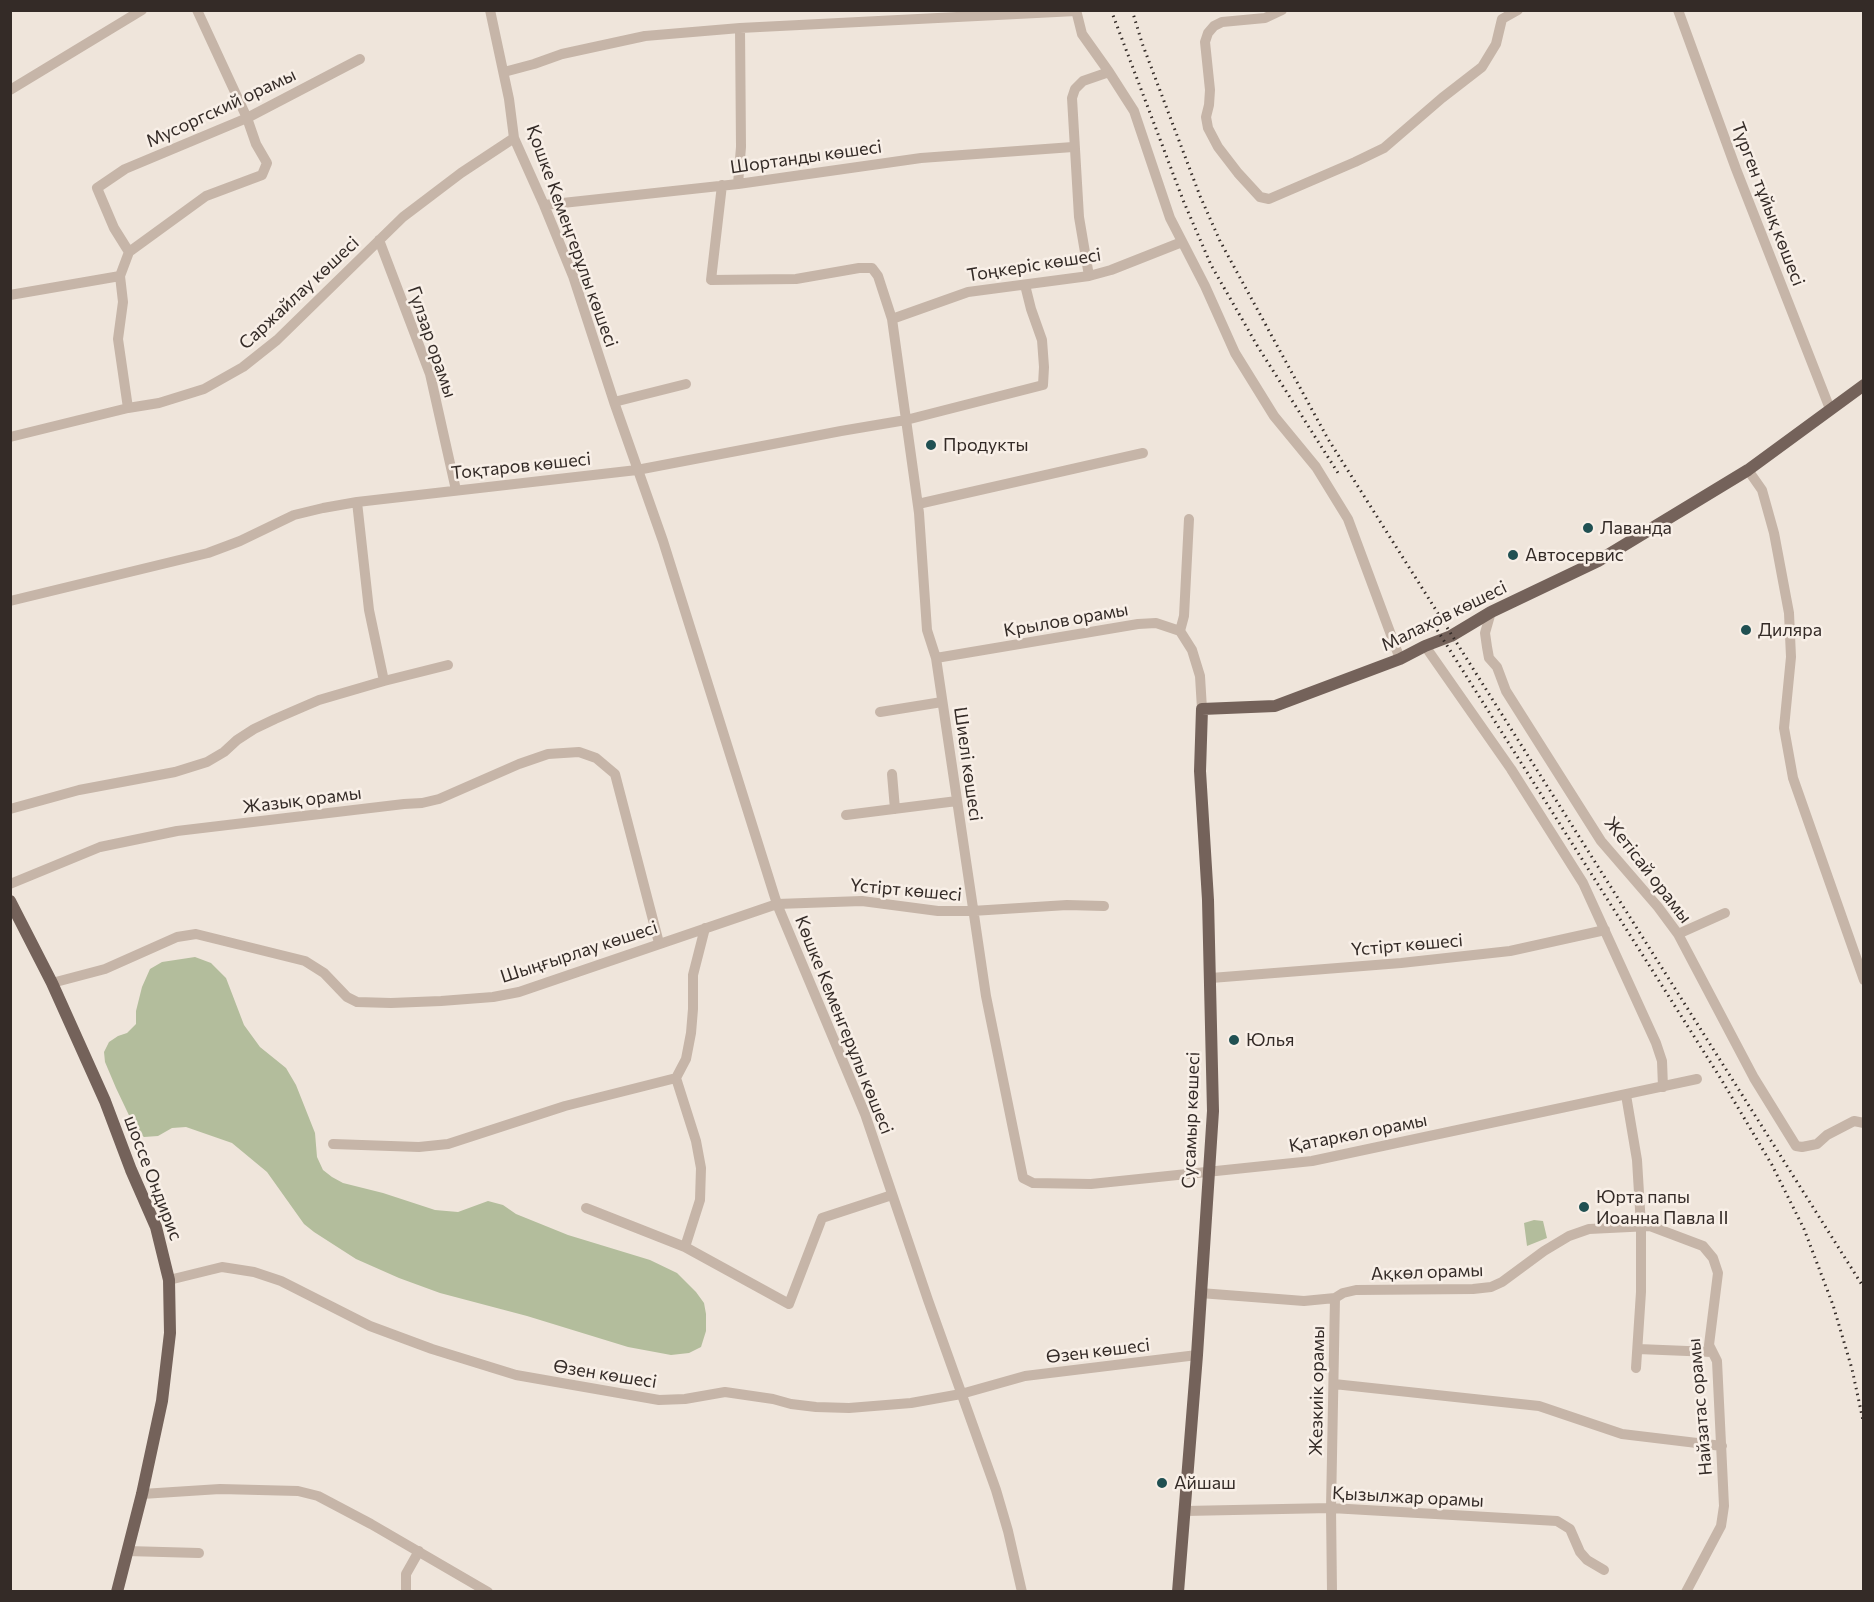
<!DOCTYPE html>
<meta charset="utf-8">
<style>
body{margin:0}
#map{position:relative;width:1874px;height:1602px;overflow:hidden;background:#efe5db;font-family:Commissioner,sans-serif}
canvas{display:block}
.frame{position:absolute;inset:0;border:12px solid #342b27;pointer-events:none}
</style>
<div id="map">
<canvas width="1874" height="1602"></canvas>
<div class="frame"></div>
</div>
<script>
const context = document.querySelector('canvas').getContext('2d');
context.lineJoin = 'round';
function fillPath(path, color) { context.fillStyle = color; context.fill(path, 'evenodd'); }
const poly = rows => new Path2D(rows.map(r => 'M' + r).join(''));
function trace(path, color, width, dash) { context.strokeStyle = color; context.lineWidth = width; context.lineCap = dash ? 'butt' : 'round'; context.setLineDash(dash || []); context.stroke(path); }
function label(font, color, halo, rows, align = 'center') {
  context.font = font + ' Commissioner,sans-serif'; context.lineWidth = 5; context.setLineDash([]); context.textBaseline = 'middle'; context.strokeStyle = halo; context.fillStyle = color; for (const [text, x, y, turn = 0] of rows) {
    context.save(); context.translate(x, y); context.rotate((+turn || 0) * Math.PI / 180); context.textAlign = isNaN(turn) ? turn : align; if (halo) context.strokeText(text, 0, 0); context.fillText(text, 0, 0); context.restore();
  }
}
fillPath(poly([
 [195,957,211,963,226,978,244,1025,260,1047,286,1068,296,1085,315,1133,317,1157,323,1170,332,1177,343,1183,383,1193,435,1210,458,1212,488,1201,503,1205,516,1214,568,1235,650,1260,677,1273,696,1292,704,1303,706,1314,706,1331,701,1347,689,1353,671,1355,628,1347,527,1316,440,1293,399,1278,356,1259,314,1232,304,1224,267,1172,232,1143,186,1127,172,1128,158,1136,144,1137,136,1130,116,1088,105,1062,104,1052,109,1042,118,1036,127,1033,136,1024,136,1011,142,987,150,969,162,962],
 [1534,1220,1543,1221,1547,1238,1527,1246,1524,1223]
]), '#b3bd9c');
trace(poly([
 [490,10,509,99,514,138,544,205,573,276,614,402,663,541,777,904,865,1114,928,1300,996,1490,1008,1531,1022,1592],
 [1076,10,1082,34,1109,72,1083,81,1075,89,1072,98,1079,217,1089,276],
 [1282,10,1265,18,1222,22,1214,26,1208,33,1205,42,1210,90,1209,105,1206,117,1208,128,1218,147,1238,173,1260,197,1269,199,1355,162,1384,148,1442,98,1482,67,1496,44,1502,19,1518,10],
 [1678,10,1736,169,1830,409],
 [504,72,534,64,562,54,645,36,740,28,1076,11],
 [1109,72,1134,111,1170,218,1205,286,1235,353,1274,416,1316,467,1348,519,1400,659],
 [10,90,142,10],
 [738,184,741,147,740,28],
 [722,185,711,280,796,279,859,268,872,268,878,276,892,319,919,513,927,630,936,658,986,996,1023,1178,1033,1183,1091,1184,1312,1161,1697,1079],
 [544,205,738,184,921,158,1073,147],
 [379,240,430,374,456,490],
 [129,252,114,228,97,188,125,169,247,118,360,59],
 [129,252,206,196,262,175,267,163,256,144,247,118,197,10],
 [10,295,120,276],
 [892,319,968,292,1089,276,1111,270,1182,242],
 [614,402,686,384],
 [128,408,118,339,123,302,120,276,129,252],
 [10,437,128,408,159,403,204,389,243,367,277,340,403,217,461,173,514,138],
 [1748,470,1762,490,1774,533,1789,613,1791,657,1784,728,1793,778,1864,980],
 [918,504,1143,453],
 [10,601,208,553,240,541,294,515,323,508,357,502,637,470,841,431,906,420,1043,385,1044,367,1042,340,1031,309,1025,285],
 [1491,612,1485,633,1487,647,1489,658,1497,667,1506,691,1601,841,1658,907,1678,934,1754,1078,1796,1146,1802,1147,1817,1144,1827,1135,1854,1121,1864,1123],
 [1180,631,1184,616,1189,519],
 [1425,646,1511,769,1583,883,1656,1043,1662,1061,1663,1087],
 [936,658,1138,624,1156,623,1180,631,1192,650,1200,676,1202,709],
 [384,681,448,665],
 [880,712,942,702],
 [892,774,895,809],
 [10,809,79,790,175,772,207,762,224,752,237,740,254,729,275,719,319,700,384,681,369,610,357,502],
 [846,815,957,801],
 [10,884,100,847,177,831,404,804,422,803,439,799,519,764,548,754,579,752,596,758,615,774,659,943],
 [705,928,693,975,693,1009,691,1033,686,1059,676,1078,696,1141,701,1168,700,1200,685,1247,789,1304,822,1218,892,1195],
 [1678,934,1725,913],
 [1211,978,1401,963,1510,951,1605,930],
 [52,983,105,969,177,937,196,934,305,961,324,973,347,997,357,1002,391,1003,441,1001,493,997,519,992,777,904,862,901,938,911,972,911,1067,905,1104,906],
 [1626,1095,1637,1160,1641,1226,1641,1292,1636,1368],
 [333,1144,419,1147,448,1144,565,1106,676,1078],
 [586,1208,685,1247],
 [169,1280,222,1267,254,1272,281,1281,370,1326,432,1349,516,1375,659,1400,685,1399,725,1392,773,1399,791,1404,816,1407,849,1408,911,1403,961,1394,1025,1376,1197,1355],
 [1200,1293,1304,1301,1335,1298,1343,1293,1356,1290,1473,1289,1491,1287,1502,1282,1544,1251,1569,1236,1589,1229,1650,1226,1703,1246,1713,1258,1718,1273,1709,1345,1717,1361,1724,1506,1721,1526,1686,1592],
 [1638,1349,1712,1352],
 [1334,1384,1539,1406,1622,1434,1722,1446],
 [142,1494,220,1489,298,1491,318,1496,371,1524,488,1592],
 [1185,1511,1331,1508,1557,1521,1570,1529,1580,1552,1587,1560,1604,1570],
 [127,1551,199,1553],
 [406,1592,406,1574,419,1551],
 [1332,1592,1331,1508,1335,1298]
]), '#c6b5a8', 10);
trace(poly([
 [10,901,52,983,105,1101,131,1170,156,1227,169,1280,170,1333,162,1401,142,1494,117,1592],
 [1178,1592,1197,1355,1213,1111,1208,900,1200,771,1202,709,1275,706,1400,659,1425,646,1451,636,1491,612,1598,561,1748,470,1864,385]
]), '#74625a', 12);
trace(poly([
 [1111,10,1183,200,1211,265,1258,347,1340,476],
 [1132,10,1142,43,1200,196,1220,241,1328,439,1864,1288],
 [1434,625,1721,1079,1772,1165,1804,1229,1833,1305,1852,1369,1864,1425]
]), '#342b27', 3, [1.5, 4.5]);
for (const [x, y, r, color] of [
 [931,445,6,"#205052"],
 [1588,528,6,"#205052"],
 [1513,555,6,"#205052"],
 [1746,630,6,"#205052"],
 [1234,1040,6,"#205052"],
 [1584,1207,6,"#205052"],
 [1162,1483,6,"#205052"]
]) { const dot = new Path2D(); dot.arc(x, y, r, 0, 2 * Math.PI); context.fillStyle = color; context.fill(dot); trace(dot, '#f8efe7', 2); }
label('18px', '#342b27', '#f8efe7', [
 ["Мусоргский орамы",221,108,-25],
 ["Шортанды көшесі",806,157,-8],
 ["Түрген тұйық көшесі",1768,204,69],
 ["Қошке Кемеңгерұлы көшесі",572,236,70],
 ["Тоңкерiс көшесі",1034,265,-9],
 ["Саржайлау көшесі",299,293,-43],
 ["Гүлзар орамы",432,342,71],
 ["Тоқтаров көшесі",521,466,-6],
 ["Малахов көшесі",1444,616,-26],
 ["Крылов орамы",1066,620,-10],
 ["Шиелі көшесі",968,764,82],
 ["Жазық орамы",302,800,-7],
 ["Жетісай орамы",1648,870,52],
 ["Үстірт көшесі",906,890,5],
 ["Үстірт көшесі",1407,945,-5],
 ["Шыңғырлау көшесі",579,952,-18],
 ["Көшке Кеменгерұлы көшесі",844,1025,68],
 ["Сусамыр көшесі",1191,1120,-88],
 ["Қатаркөл орамы",1358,1133,-11],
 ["шоссе Ондирис",153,1178,69],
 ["Ақкөл орамы",1427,1272,-2],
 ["Өзен көшесі",1098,1351,-7],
 ["Өзен көшесі",605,1374,9],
 ["Жезкиік орамы",1317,1391,-89],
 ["Найзатас орамы",1700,1407,-95],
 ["Қызылжар орамы",1408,1497,3]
]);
label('18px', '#342b27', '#f8efe7', [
 ["Продукты",943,445],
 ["Лаванда",1600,528],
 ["Автосервис",1525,555],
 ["Диляра",1758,630],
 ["Юлья",1246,1040],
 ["Юрта папы",1596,1197],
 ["Иоанна Павла II",1596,1218],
 ["Айшаш",1174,1483]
], 'left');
</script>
